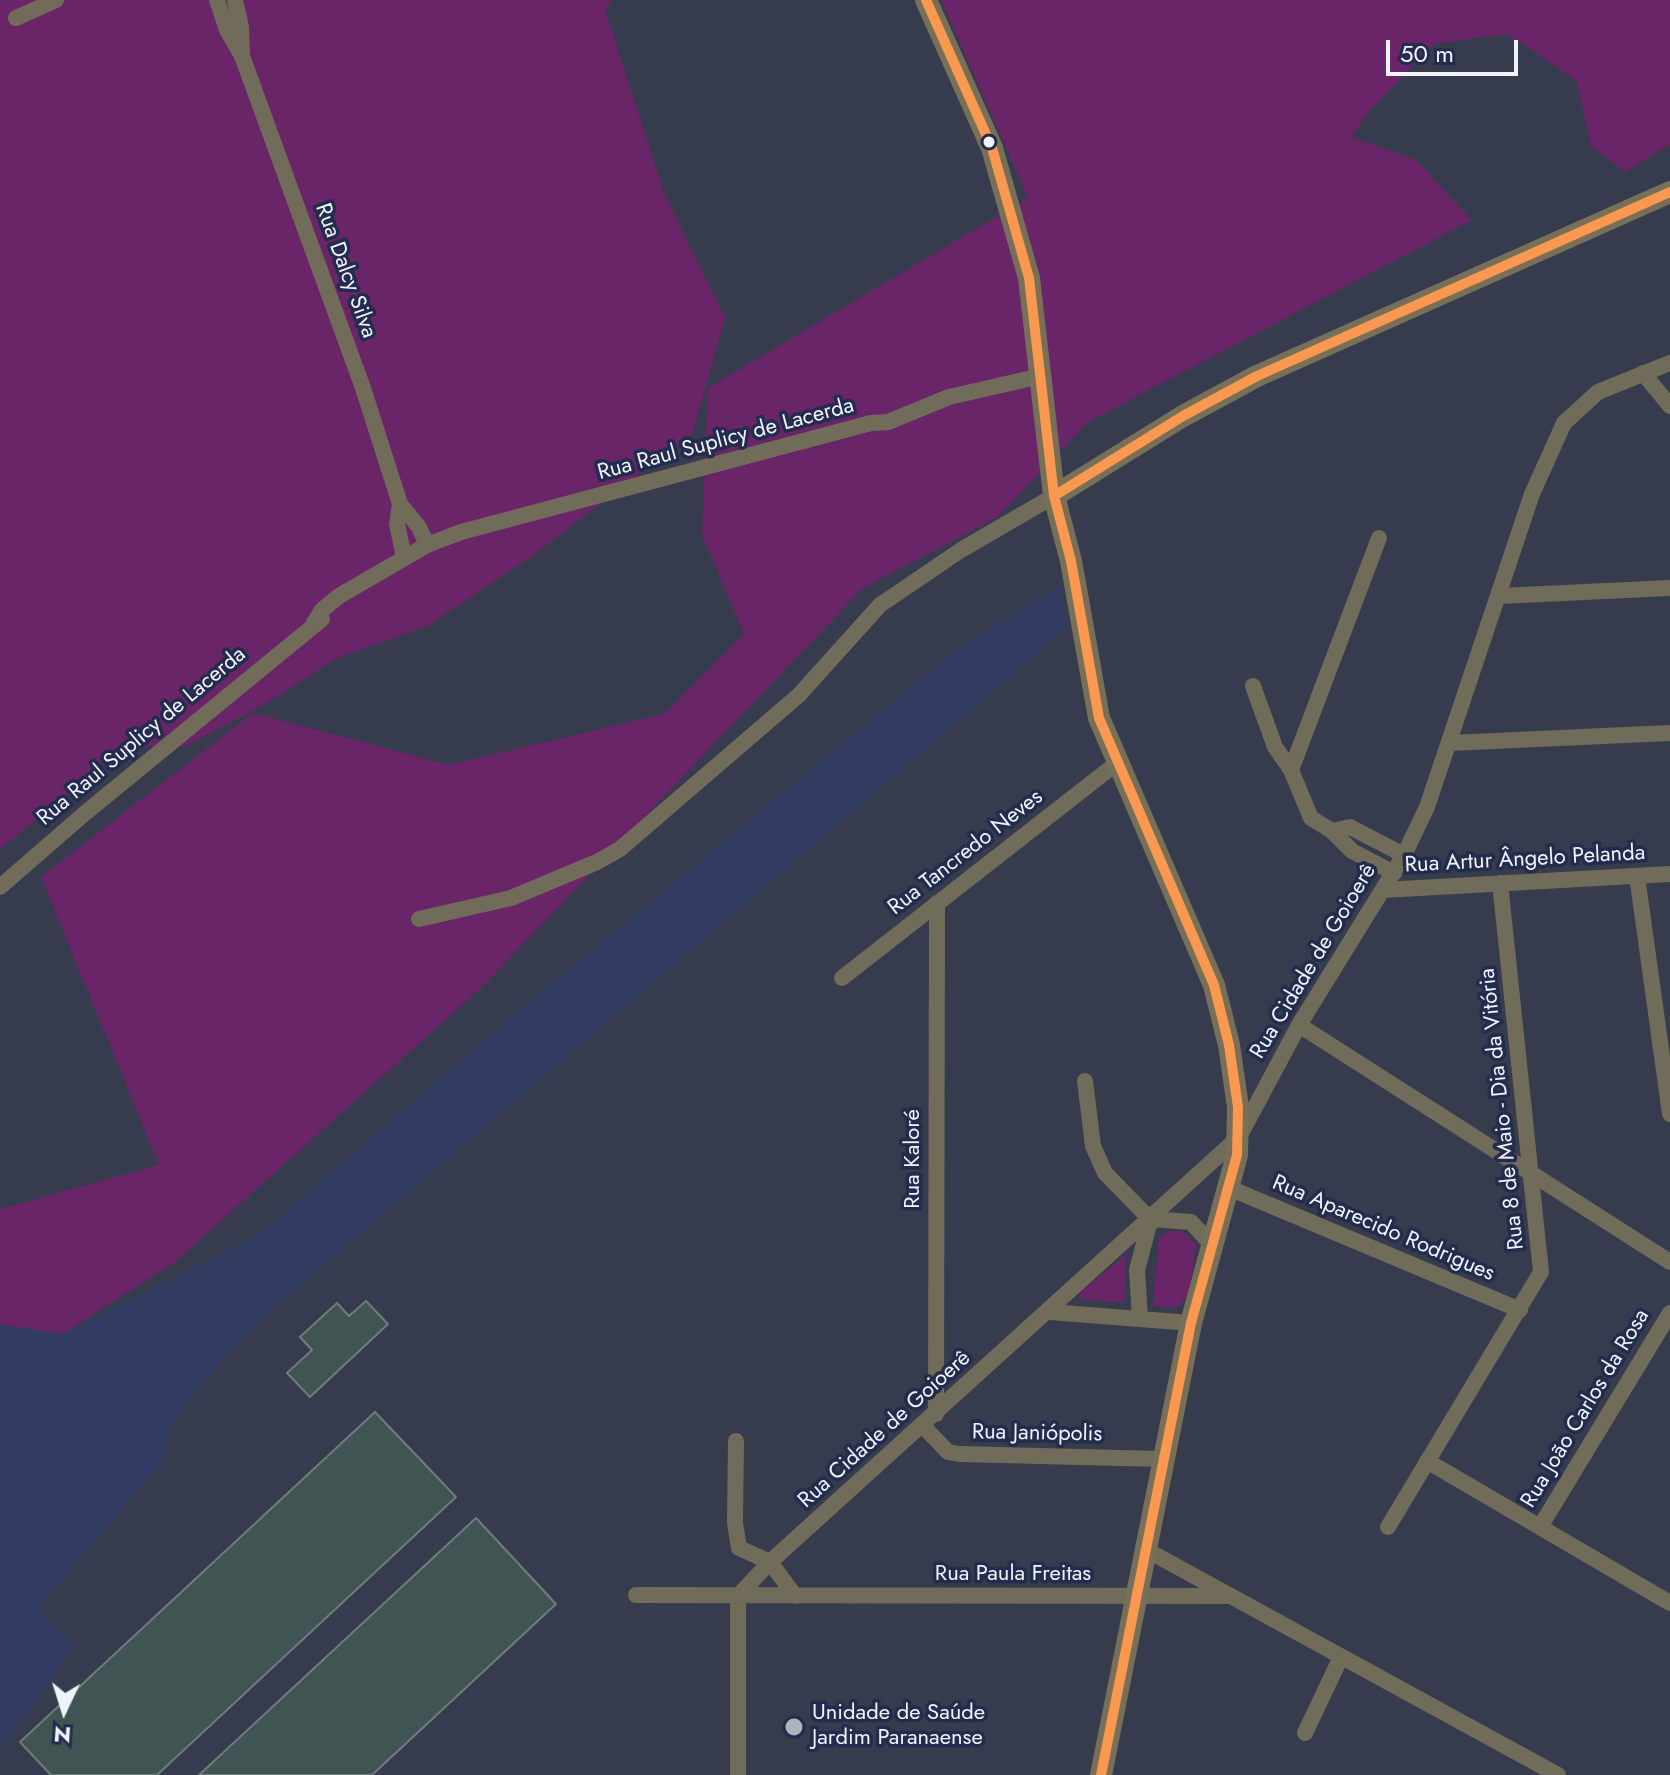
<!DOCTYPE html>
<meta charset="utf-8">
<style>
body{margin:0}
#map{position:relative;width:1670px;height:1775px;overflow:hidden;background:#363c4e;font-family:Jost,sans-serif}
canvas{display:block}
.north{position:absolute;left:24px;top:1671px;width:80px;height:80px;-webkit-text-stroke:6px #232c4d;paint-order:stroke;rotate:184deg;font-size:22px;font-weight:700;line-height:32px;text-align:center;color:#f0f3fb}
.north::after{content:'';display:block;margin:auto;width:28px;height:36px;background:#f0f3fb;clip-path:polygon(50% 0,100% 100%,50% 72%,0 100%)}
.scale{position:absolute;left:1386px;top:40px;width:132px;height:36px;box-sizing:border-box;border:4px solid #f0f3fb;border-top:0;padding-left:10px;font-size:24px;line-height:28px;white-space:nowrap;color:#f0f3fb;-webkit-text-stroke:6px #232c4d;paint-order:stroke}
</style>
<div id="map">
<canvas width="1670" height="1775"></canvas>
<div class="north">N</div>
<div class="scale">50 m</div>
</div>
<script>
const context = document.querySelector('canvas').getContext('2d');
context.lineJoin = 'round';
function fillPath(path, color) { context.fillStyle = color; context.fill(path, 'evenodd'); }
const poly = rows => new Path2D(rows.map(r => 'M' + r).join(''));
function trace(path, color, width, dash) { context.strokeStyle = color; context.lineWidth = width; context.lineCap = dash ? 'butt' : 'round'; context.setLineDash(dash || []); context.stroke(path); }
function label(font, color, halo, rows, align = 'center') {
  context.font = font + ' Jost,sans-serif'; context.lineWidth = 7; context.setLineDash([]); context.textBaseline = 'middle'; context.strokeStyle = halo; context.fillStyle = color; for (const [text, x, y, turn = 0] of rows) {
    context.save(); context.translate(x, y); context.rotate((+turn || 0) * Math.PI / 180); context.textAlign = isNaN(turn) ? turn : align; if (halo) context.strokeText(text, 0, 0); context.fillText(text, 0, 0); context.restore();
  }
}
fillPath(poly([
 [1060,585,1067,627,270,1311,221,1361,171,1423,162,1462,35,1611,75,1643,0,1751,0,1324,62,1334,259,1235,521,1009,949,656]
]), '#323c62');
fillPath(poly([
 [0,0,612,0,605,9,664,193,725,318,692,434,532,556,428,626,335,659,267,703,184,747,121,747,0,850],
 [941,0,1670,0,1670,144,1625,172,1591,146,1577,81,1508,34,1434,44,1371,109,1351,137,1416,160,1472,220,1088,422,996,518,863,588,481,988,175,1262,62,1334,0,1324,0,1209,159,1165,41,877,253,713,449,765,664,714,744,634,702,535,708,388,1028,198],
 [1170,1231,1182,1231,1196,1244,1190,1291,1178,1308,1153,1306,1159,1237],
 [1127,1249,1124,1303,1081,1299,1079,1293,1125,1255]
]), '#692567');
const building = poly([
 [366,1301,388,1324,310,1397,287,1373,312,1350,300,1337,337,1303,349,1316,366,1301],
 [375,1412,456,1497,157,1775,51,1775,20,1742,375,1412],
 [476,1518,556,1604,372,1775,199,1775,476,1518]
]);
fillPath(building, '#405553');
trace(building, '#717b7d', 2);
trace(poly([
 [217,0,227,30,242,56,363,388,400,504,397,524,404,557],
 [235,0,241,27,242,55],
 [16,18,56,0],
 [1643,373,1670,406],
 [400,504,419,527,427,545],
 [1500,596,1670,588],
 [314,623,322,610,339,596,427,545,461,532,871,423,888,422,949,397,1041,376],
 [1253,686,1275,747,1291,770,1311,818,1332,831,1352,851,1394,873],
 [1450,743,1670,733],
 [1291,770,1379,538],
 [1332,831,1350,827,1404,855],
 [1637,876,1670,1114],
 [0,887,84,814,322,619],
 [1383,890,1670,874],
 [419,919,511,898,597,862,620,849,799,695,880,605,961,550,1054,496],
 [842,978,1117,763],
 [1299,1025,1670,1262],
 [1085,1081,1093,1146,1105,1173,1150,1219,1191,1222,1212,1245],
 [1229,1188,1520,1310],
 [1050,1312,1191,1323],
 [1140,1319,1137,1270,1150,1221],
 [936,1414,937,903],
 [923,1426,948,1452,959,1454,1161,1459],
 [736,1441,735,1523,739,1548,770,1562,795,1596],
 [1427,1461,1670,1603],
 [1388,1527,1541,1272,1500,883],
 [1540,1527,1670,1313],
 [1143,1548,1558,1775],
 [636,1595,1230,1596],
 [738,1596,770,1562,1239,1137,1299,1025,1404,855,1427,807,1532,494,1564,423,1598,392,1670,363],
 [738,1596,738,1775],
 [1305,1733,1341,1657]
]), '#716b59', 16);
trace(poly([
 [926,0,992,148,1029,278,1054,496,1071,561,1099,718,1214,985,1229,1045,1238,1107,1237,1155,1191,1323,1101,1775],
 [1054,496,1183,416,1257,376,1670,192]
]), '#776f58', 22);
trace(poly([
 [926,0,992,148,1029,278,1054,496,1071,561,1099,718,1214,985,1229,1045,1238,1107,1237,1155,1191,1323,1101,1775],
 [1054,496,1183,416,1257,376,1670,192]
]), '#f9984e', 10);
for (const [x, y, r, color] of [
 [989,142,7,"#f0f3fb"],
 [794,1727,10,"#afb3be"]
]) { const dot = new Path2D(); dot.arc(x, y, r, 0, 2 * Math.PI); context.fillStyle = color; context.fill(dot); trace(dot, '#232c4d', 3); }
label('22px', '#f0f3fb', '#232c4d', [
 ["Rua Dalcy Silva",345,271,70],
 ["Rua Raul Suplicy de Lacerda",726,440,-15],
 ["Rua Raul Suplicy de Lacerda",142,737,-40],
 ["Rua Tancredo Neves",966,853,-38],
 ["Rua Artur Ângelo Pelanda",1525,860,-3],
 ["Rua Cidade de Goioerê",1314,962,-59],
 ["Rua 8 de Maio - Dia da Vitória",1503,1109,-96],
 ["Rua Kaloré",914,1159,-90],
 ["Rua Aparecido Rodrigues",1383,1229,23],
 ["Rua João Carlos da Rosa",1586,1409,-59],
 ["Rua Cidade de Goioerê",885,1430,-42],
 ["Rua Janiópolis",1037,1434,1],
 ["Rua Paula Freitas",1013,1575]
]);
label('22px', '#f0f3fb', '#232c4d', [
 ["Unidade de Saúde",812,1714],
 ["Jardim Paranaense",812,1739]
], 'left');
</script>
